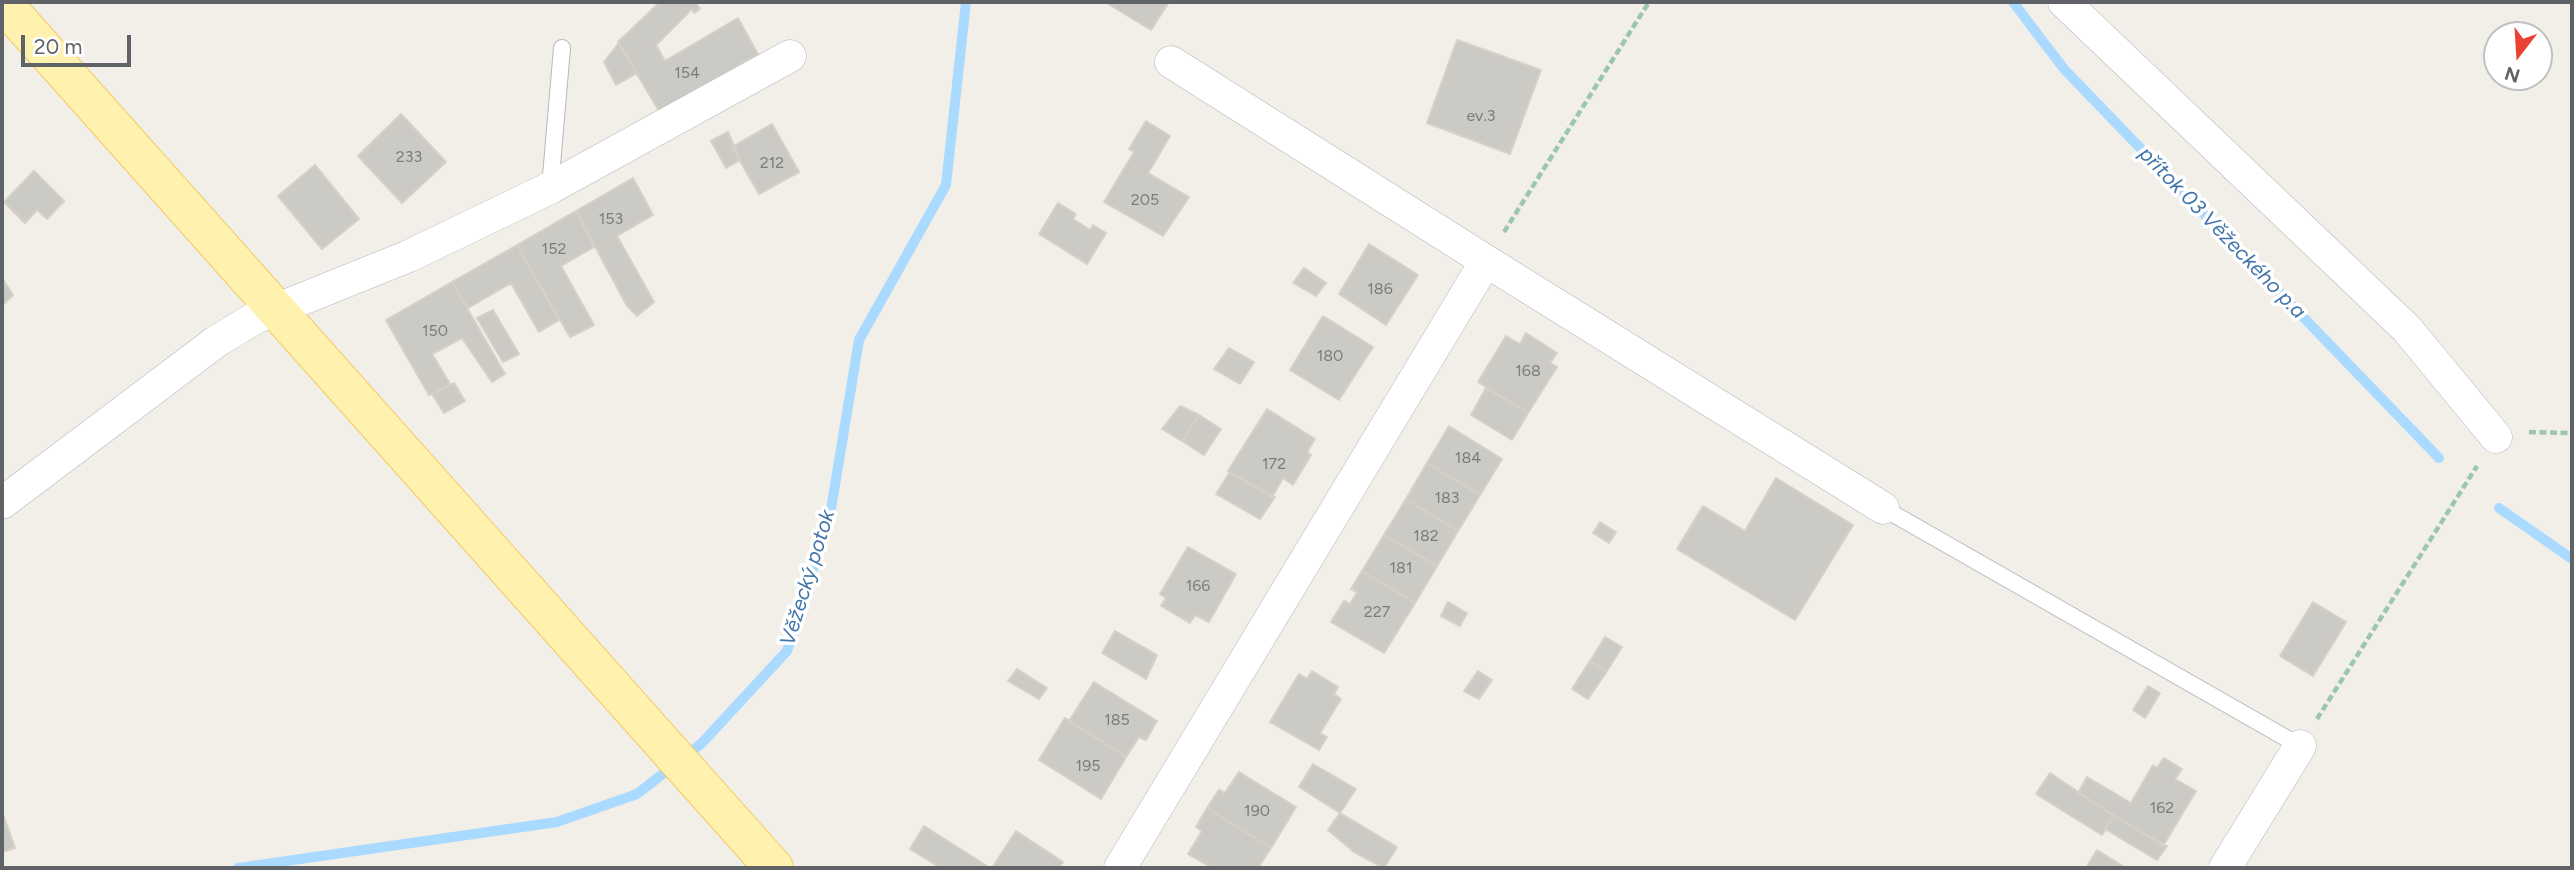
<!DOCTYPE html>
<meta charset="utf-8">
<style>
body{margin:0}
#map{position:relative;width:2574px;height:870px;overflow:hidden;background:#f1efe8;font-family:Figtree,sans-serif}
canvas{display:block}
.frame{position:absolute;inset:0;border:4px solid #5f6368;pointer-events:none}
.north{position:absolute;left:2483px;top:21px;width:70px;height:70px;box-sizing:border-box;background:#fff;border:2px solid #bfc1c3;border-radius:50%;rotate:197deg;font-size:19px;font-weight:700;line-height:28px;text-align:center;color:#5f6368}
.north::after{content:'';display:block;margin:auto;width:24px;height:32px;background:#ea4335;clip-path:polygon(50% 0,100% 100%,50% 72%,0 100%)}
.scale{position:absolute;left:21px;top:35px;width:110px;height:32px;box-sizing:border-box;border:4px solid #5f6368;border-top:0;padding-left:9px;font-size:21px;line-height:24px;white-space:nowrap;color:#5f6368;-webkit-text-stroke:5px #fff;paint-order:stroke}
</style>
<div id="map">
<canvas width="2574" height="870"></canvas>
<div class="frame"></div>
<div class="north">N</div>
<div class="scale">20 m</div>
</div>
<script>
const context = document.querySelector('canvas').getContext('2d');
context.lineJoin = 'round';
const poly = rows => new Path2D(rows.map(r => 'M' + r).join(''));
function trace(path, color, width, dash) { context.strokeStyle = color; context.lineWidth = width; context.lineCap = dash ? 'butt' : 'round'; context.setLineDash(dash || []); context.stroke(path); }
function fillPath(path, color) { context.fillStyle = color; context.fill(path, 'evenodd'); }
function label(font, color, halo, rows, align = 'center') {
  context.font = font + ' Figtree,sans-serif'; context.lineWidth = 7; context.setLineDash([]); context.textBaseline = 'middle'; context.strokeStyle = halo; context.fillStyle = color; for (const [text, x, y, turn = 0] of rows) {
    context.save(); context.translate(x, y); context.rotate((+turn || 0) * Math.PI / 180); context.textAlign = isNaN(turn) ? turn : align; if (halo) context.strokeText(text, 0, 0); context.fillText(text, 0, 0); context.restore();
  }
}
trace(poly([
 [2013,2,2064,69,2439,458],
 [2499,508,2572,559],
 [238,868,557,822,637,794,701,744,787,651,830,515,859,340,946,185,966,2]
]), '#aadaff', 10);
const building = poly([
 [660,2,695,2,700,9,694,13,692,9,656,45,665,61,738,18,758,54,659,111,618,42,660,2],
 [1105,2,1169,2,1151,30,1105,2],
 [1457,40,1541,70,1510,154,1427,123,1457,40],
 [619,43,637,73,616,85,604,62,619,43],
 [401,114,446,162,402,203,358,156,401,114],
 [1146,121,1170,136,1148,173,1189,197,1163,236,1104,202,1134,152,1129,149,1146,121],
 [772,124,799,172,759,194,732,147,772,124],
 [728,132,740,160,726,168,711,141,728,132],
 [315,165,359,219,322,249,278,196,315,165],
 [34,171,64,201,47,219,37,210,25,223,4,202,34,171],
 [633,178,653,215,617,236,654,302,637,316,627,306,576,211,633,178],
 [1058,203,1076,214,1073,219,1090,230,1093,225,1106,233,1087,264,1039,234,1058,203],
 [576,211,594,247,561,266,594,325,570,337,517,245,576,211],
 [1369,244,1418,275,1386,325,1339,294,1369,244],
 [517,245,559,320,539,332,511,283,468,308,452,282,517,245],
 [1304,268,1326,283,1316,296,1293,283,1304,268],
 [2,278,13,295,2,306,2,278],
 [452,282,505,374,492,382,462,338,432,354,450,384,429,395,386,320,452,282],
 [493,310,519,354,503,362,477,318,493,310],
 [1323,316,1373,347,1339,400,1290,370,1323,316],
 [1526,333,1557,353,1550,363,1557,367,1528,413,1478,382,1506,336,1520,344,1526,333],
 [1229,348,1254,362,1240,384,1214,369,1229,348],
 [454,383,465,401,444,413,432,394,454,383],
 [1486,388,1528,413,1512,440,1471,415,1486,388],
 [1180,406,1199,415,1182,441,1162,429,1180,406],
 [1267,409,1315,439,1307,452,1311,455,1293,485,1283,478,1272,497,1228,471,1267,409],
 [1199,415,1221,429,1204,455,1182,441,1199,415],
 [1449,426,1502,459,1480,495,1427,463,1449,426],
 [1427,463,1480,495,1458,531,1406,499,1427,463],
 [1230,472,1275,497,1260,519,1216,494,1230,472],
 [1776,478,1853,525,1795,620,1677,549,1703,506,1745,531,1776,478],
 [1406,499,1458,531,1437,566,1384,535,1406,499],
 [1600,522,1616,532,1609,543,1593,533,1600,522],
 [1384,535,1437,566,1415,603,1362,571,1384,535],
 [1188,547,1236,574,1209,622,1195,615,1190,623,1161,606,1166,598,1160,594,1188,547],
 [1362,571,1415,603,1384,653,1331,622,1344,601,1350,604,1357,592,1351,589,1362,571],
 [1448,602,1467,613,1460,626,1441,616,1448,602],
 [2313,602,2346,622,2313,676,2280,656,2313,602],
 [1115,631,1157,655,1146,679,1102,653,1115,631],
 [1605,637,1622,647,1607,671,1590,661,1605,637],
 [1590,661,1607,671,1588,699,1572,689,1590,661],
 [1017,669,1047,688,1039,699,1008,681,1017,669],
 [1312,671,1338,687,1334,694,1341,699,1320,733,1327,737,1319,750,1270,722,1299,674,1307,679,1312,671],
 [1478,671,1492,680,1479,699,1464,691,1478,671],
 [1094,682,1157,721,1146,740,1139,737,1126,757,1069,721,1094,682],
 [2148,686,2160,693,2145,718,2133,710,2148,686],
 [1065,718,1126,757,1101,799,1039,760,1065,718],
 [2164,758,2182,769,2175,779,2196,791,2163,846,2078,793,2087,777,2131,803,2153,765,2157,768,2164,758],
 [1313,764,1356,789,1340,813,1299,787,1313,764],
 [1239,772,1296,807,1271,848,1207,808,1219,790,1225,793,1239,772],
 [2050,773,2114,816,2102,835,2036,794,2050,773],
 [1207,808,1271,848,1258,868,1212,868,1188,854,1202,831,1196,827,1207,808],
 [2,811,15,848,2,852,2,811],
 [1340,813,1397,847,1384,868,1354,852,1328,830,1340,813],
 [2114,816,2167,846,2157,860,2105,829,2114,816],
 [924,826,987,866,986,868,941,868,910,849,924,826],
 [1016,831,1063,862,1059,868,992,868,1016,831],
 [2097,850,2126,868,2086,868,2097,850]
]);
fillPath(building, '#cccac5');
trace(building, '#d6d1c6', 2);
const lane = poly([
 [550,188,562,48],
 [1883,508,2300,746]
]);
const street = poly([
 [2064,2,2407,329,2496,437],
 [1171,62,1486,261],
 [2,503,217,341,255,318,409,256,550,188,790,56],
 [1120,868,1486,261,1883,508],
 [2225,868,2300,746]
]);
const primary = poly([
 [2,2,774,868]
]);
trace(lane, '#b5b8bc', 18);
trace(street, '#b5b8bc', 33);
trace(primary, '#f2c960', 40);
trace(poly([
 [1504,232,1649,2],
 [2529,432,2572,433],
 [2317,719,2477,466]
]), '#9cc7a9', 4.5, [7, 3.5]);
trace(lane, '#fff', 16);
trace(street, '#fff', 32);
trace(primary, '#fff2af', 38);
label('16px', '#7a7d7f', null, [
 ["154",687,73],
 ["ev.3",1481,116],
 ["233",409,157],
 ["212",772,163],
 ["205",1145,200],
 ["153",611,219],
 ["152",554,249],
 ["186",1380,289],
 ["150",435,331],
 ["180",1330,356],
 ["168",1528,371],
 ["184",1468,458],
 ["172",1274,464],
 ["183",1447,498],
 ["182",1426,536],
 ["181",1401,568],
 ["166",1198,586],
 ["227",1377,612],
 ["185",1117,720],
 ["195",1088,766],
 ["162",2162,808],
 ["190",1257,811]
]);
label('italic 21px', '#4174aa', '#fff', [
 ["přítok 03 Věžeckého p.a",2222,233,46],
 ["Věžecký potok",808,578,-73]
]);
</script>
